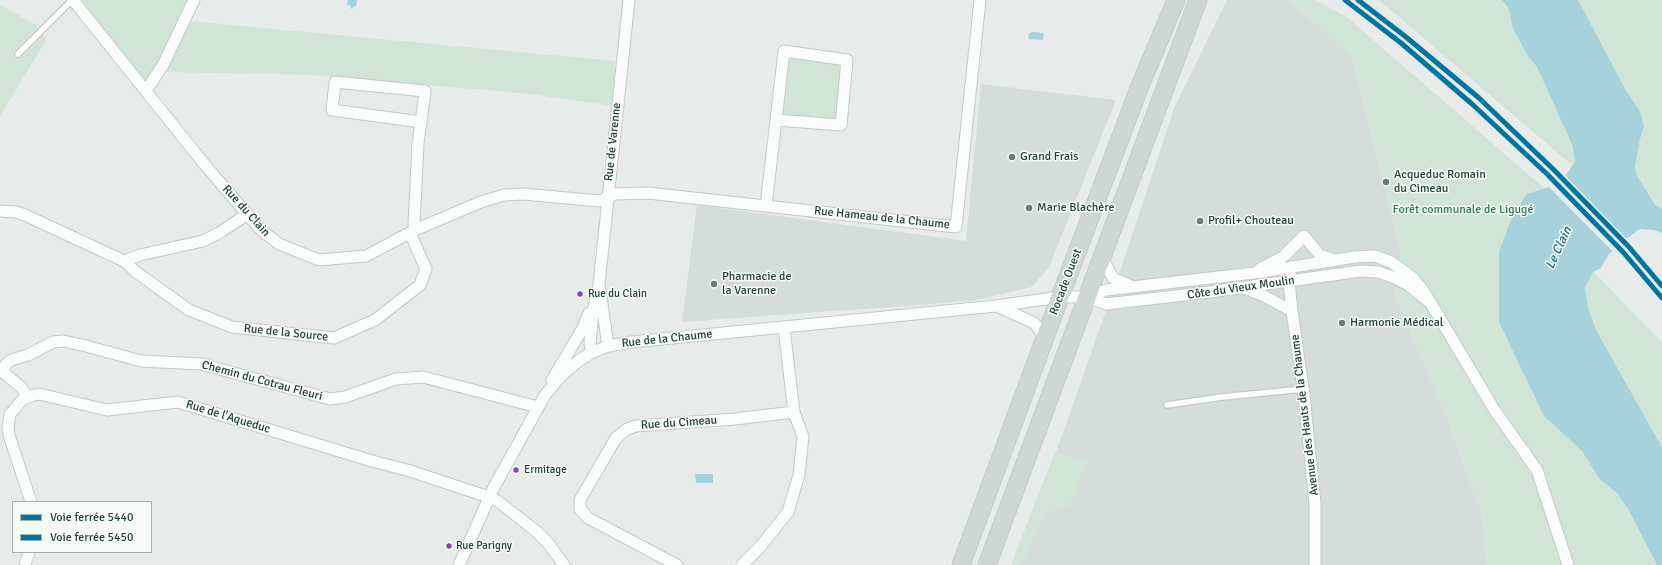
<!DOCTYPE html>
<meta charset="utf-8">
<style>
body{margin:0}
#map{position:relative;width:1662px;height:565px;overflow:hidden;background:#e7ecea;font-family:Signika,sans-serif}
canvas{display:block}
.legend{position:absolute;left:12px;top:501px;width:140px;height:52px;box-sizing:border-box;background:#f6fbf8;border:1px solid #a2b1ac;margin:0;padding:5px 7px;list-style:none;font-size:12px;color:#23413a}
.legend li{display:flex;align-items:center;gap:8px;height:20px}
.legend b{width:20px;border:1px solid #a2b1ac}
</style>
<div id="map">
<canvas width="1662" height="565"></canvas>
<ul class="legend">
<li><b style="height:5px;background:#0075a1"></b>Voie ferrée 5440</li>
<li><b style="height:5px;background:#0075a1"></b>Voie ferrée 5450</li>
</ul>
</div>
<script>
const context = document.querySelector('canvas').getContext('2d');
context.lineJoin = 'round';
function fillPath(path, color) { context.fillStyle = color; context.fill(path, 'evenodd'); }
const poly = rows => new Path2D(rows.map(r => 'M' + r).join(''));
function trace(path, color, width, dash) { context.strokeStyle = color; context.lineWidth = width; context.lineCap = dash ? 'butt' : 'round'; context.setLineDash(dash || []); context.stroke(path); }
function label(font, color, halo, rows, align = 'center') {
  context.font = font + ' Signika,sans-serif'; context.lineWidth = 3; context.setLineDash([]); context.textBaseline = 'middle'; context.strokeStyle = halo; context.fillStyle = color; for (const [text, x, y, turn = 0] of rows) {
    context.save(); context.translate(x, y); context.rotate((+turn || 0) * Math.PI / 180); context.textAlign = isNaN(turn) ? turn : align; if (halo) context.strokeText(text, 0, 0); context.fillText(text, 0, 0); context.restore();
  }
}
fillPath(poly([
 [1227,0,1289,0,1352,56,1401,253,1395,295,1444,410,1482,514,1487,565,1016,565,1118,277,1174,108],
 [981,84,1116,100,1049,267,1032,287,972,301,682,322,697,205,966,241]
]), '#d5ddda');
fillPath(poly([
 [82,0,187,0,155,70,148,79,143,79,107,36],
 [1289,0,1316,0,1348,18,1545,189,1534,328,1657,565,1487,565,1482,514,1444,410,1395,295,1401,253,1352,56],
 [1379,0,1662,0,1662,232,1592,174,1573,166],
 [0,5,36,25,46,40,0,116],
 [188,21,615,61,613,106,531,94,311,75,164,72],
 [787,58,843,63,837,120,782,114],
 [1593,272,1662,342,1662,447,1596,330,1588,307,1585,288],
 [1055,452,1087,462,1069,507,1047,512,1038,525,1022,565,1011,565]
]), '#d0e5d7');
fillPath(poly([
 [348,0,357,0,356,6,351,9,350,5,347,5],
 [1502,0,1578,0,1624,87,1640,112,1644,126,1640,139,1635,166,1636,174,1655,205,1662,209,1662,233,1654,230,1640,229,1626,239,1609,254,1601,268,1593,272,1585,288,1588,307,1596,330,1662,447,1662,565,1657,565,1627,507,1617,493,1599,478,1582,451,1544,416,1499,322,1499,252,1510,222,1518,207,1527,194,1549,187,1565,176,1575,162,1573,147,1553,102,1537,67,1528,56,1513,29,1509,9],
 [1032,32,1044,33,1043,40,1029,39,1028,35],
 [695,474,713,474,713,483,696,483]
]), '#a8d2db');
fillPath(poly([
 [1564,174,1628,240,1613,252,1548,186]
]), '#e7ecea');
const service = poly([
 [18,54,72,0],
 [1167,405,1222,397,1304,389]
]);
const minor = poly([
 [73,0,205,165,260,229,279,244,319,260,366,256,417,229,481,202,504,195,523,194,600,201,615,194,648,193,956,227,980,0],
 [145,90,150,85,163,65,194,0],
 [766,206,784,51,847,60,841,125,776,120],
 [0,211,16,212,25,215,124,261,140,255,203,241,219,233,246,215],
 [417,229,414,226,418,143,421,122,425,91,335,82,332,110,421,122],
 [1102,257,1113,278,1131,286],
 [124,261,136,272,189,310,232,327,334,338,375,320,420,285,426,269,410,233],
 [1260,269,1283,257,1304,236,1320,255,1334,260],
 [1291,276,1289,282,1292,311,1304,395,1315,504,1315,565],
 [1244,288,1264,296,1292,311],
 [600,290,608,346],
 [1087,297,1106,290,1262,272,1355,257,1375,256,1391,262,1413,278,1423,290,1495,411,1537,470,1568,565],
 [997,306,1034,323,1045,337],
 [591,353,590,342,593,312,599,284,629,0],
 [552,380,583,328,589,313],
 [28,397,21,387,5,374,4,369,6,364,11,360,28,355,53,342,63,341,86,346,141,361,201,364,330,399,345,397,396,379,423,377,538,407],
 [31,502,9,435,8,427,10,414,23,399,31,396,39,394,107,410,178,402,372,461,407,470,489,497,499,502,536,531,548,543,564,565],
 [25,565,29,552],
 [459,565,493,489,545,395,562,375,577,362,591,353,608,346,632,342,996,306,1060,297,1087,297,1106,304,1210,292,1361,271,1378,272,1393,277,1408,285,1432,304],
 [677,565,588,518,580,509,580,500,616,438,627,429,636,426,735,419,794,412],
 [742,565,760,547,788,512,799,475,803,437,794,412,784,328]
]);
const primary = poly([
 [961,565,1060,297,1140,86,1176,0],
 [987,565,1198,0]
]);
trace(service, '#c4c9c7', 8);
trace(minor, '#c4c9c7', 13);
trace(primary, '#c2cbc9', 19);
trace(service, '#fbfcfc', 5.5);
trace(minor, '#fbfcfc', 11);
trace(primary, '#cfd7d5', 17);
trace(poly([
 [1345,0,1401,43,1472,104,1547,174,1623,252,1662,298]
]), '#0075a1', 5);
trace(poly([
 [1358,0,1406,37,1479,98,1553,169,1629,247,1662,286]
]), '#0075a1', 5);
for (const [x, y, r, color] of [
 [1012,157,4,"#687d78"],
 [1386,182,4,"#687d78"],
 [1029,208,4,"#687d78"],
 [1200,221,4,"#687d78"],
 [714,284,4,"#687d78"],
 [580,294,3.5,"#8e44ad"],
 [1342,323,4,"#687d78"],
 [516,470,3.5,"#8e44ad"],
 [449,546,3.5,"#8e44ad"]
]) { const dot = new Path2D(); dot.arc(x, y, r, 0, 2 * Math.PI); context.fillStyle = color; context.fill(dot); trace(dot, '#f6fbf8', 1.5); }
label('11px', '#23413a', '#f6fbf8', [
 ["Rue du Clain",588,294],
 ["Ermitage",524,470],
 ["Rue Parigny",456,546]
], 'left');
label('12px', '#23413a', '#f6fbf8', [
 ["Rue de Varenne",613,142,-84],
 ["Rue du Clain",246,211,48],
 ["Rue Hameau de la Chaume",882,218,6],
 ["Rocade Ouest",1066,282,-69],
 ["Côte du Vieux Moulin",1241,288,-8],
 ["Rue de la Source",286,333,6],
 ["Rue de la Chaume",667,339,-6],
 ["Chemin du Cotrau Fleuri",262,381,15],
 ["Avenue des Hauts de la Chaume",1305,415,-97],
 ["Rue de l'Aqueduc",228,417,17],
 ["Rue du Cimeau",679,423,-4]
]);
label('12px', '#23413a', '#f6fbf8', [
 ["Grand Frais",1020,157],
 ["Acqueduc Romain",1394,175],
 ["du Cimeau",1394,189],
 ["Marie Blachère",1037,208],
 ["Profil+ Chouteau",1208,221],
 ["Pharmacie de",722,277],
 ["la Varenne",722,291],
 ["Harmonie Médical",1350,323]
], 'left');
label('12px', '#2c794c', '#f6fbf8', [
 ["Forêt communale de Ligugé",1463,210]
]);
label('italic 13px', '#1b6c7f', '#f6fbf8', [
 ["Le Clain",1559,248,-65]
]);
</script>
